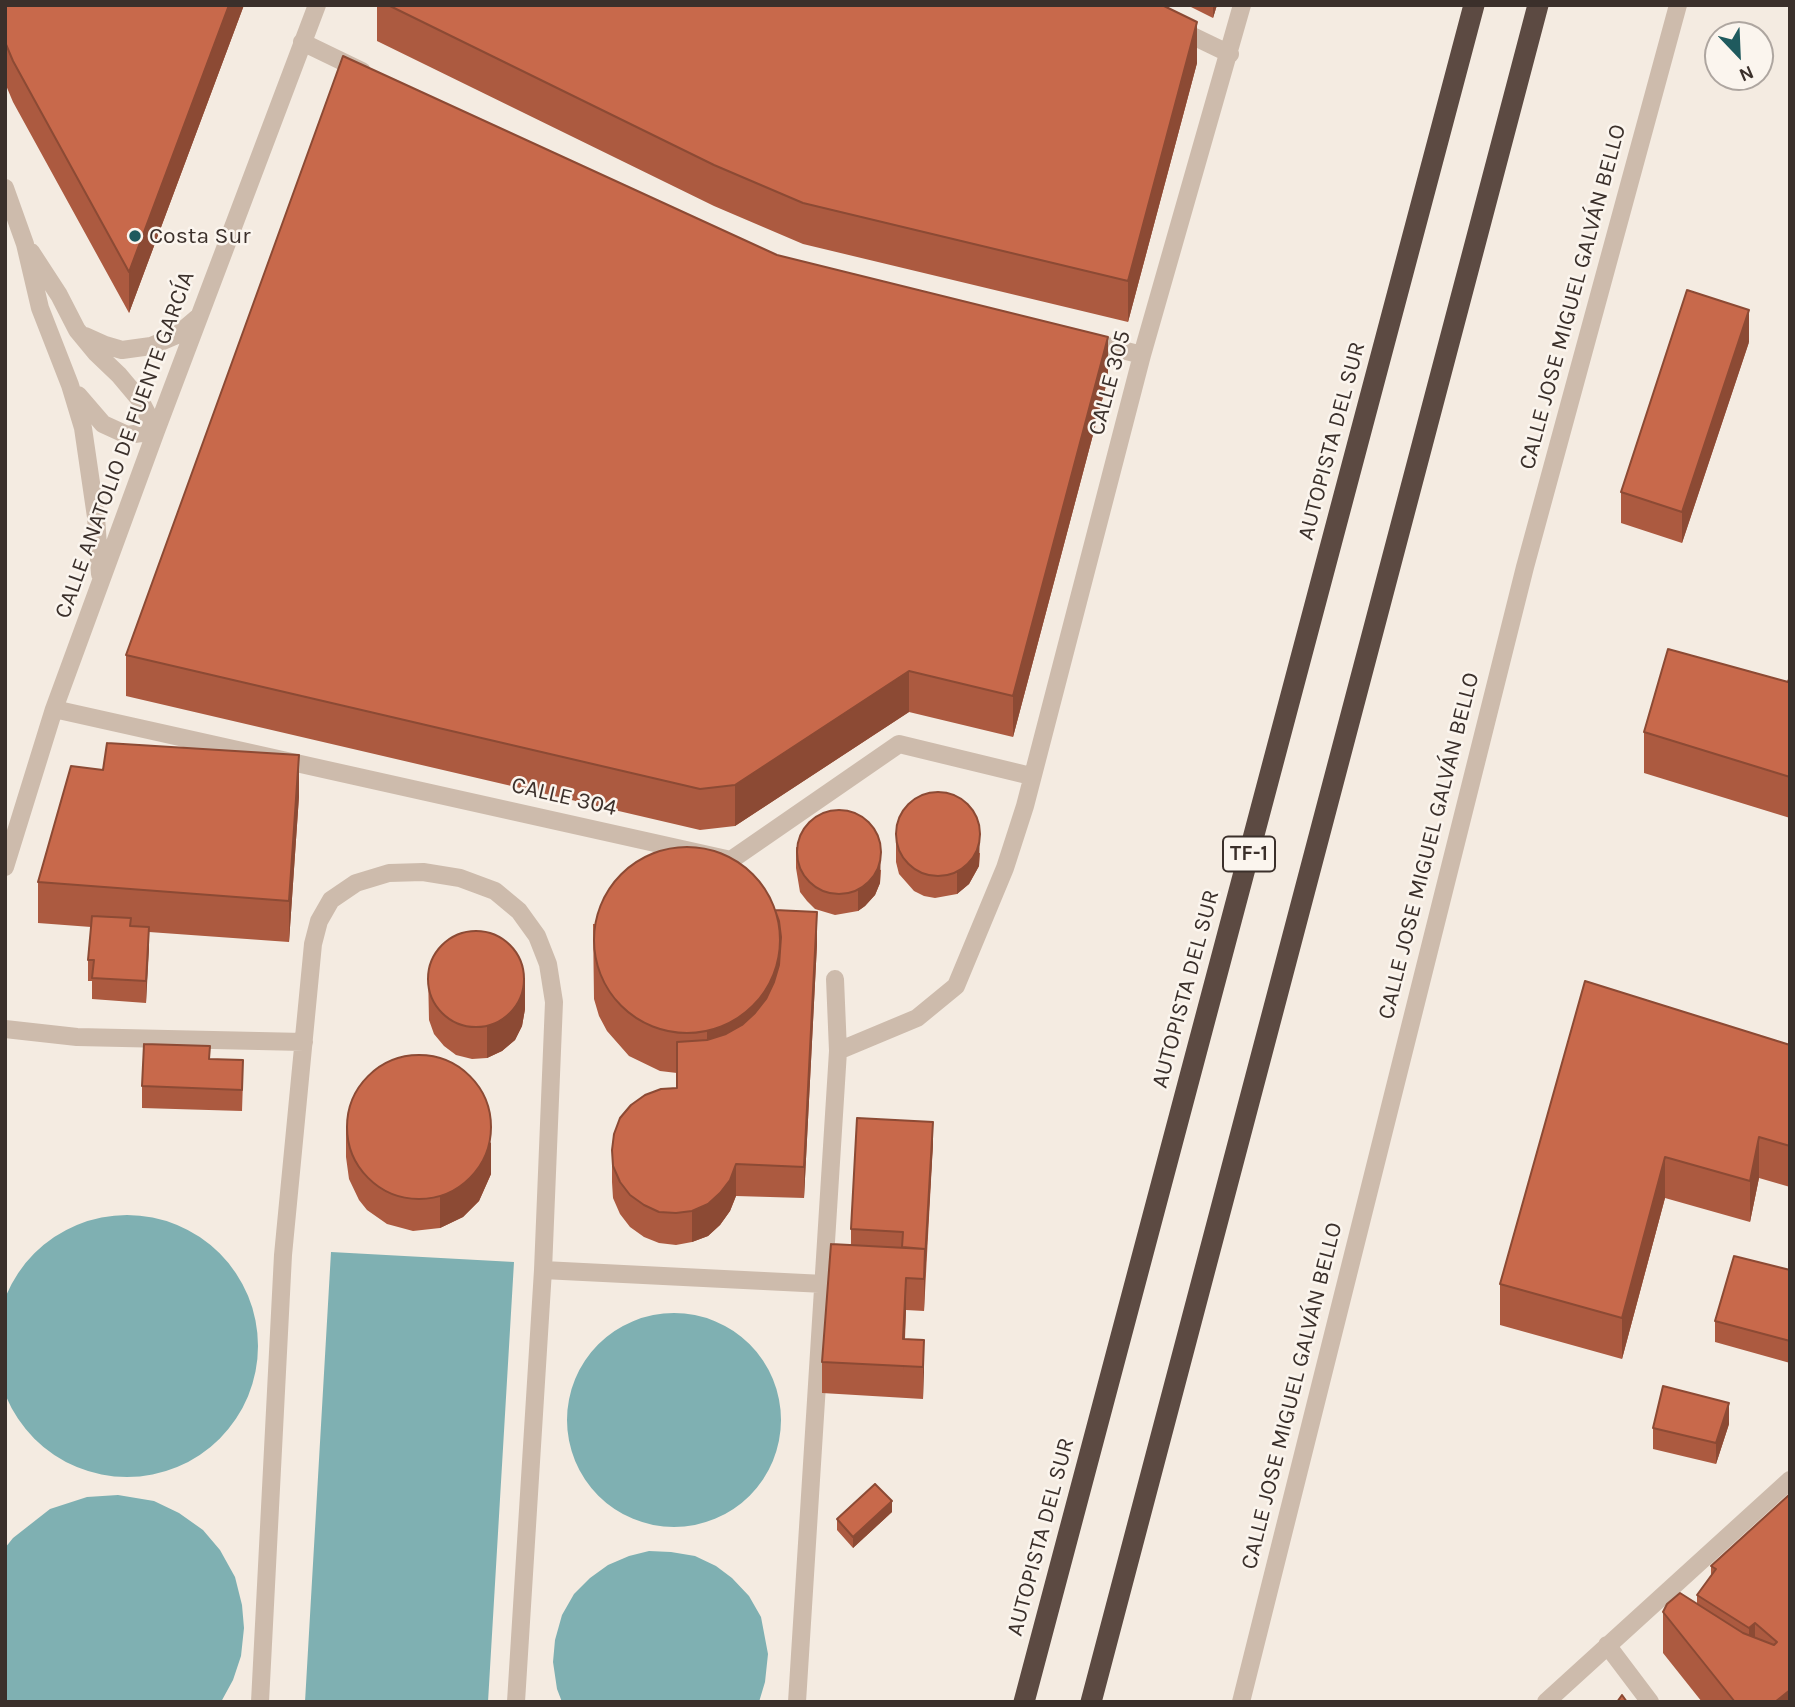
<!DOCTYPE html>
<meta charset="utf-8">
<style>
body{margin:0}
#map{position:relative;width:1795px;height:1707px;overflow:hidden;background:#f4ebe1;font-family:Karla,sans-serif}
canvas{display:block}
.frame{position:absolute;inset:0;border:7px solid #3b302b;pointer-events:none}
.north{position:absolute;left:1704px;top:21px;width:70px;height:70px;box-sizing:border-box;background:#fbf5ee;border:2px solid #aea6a0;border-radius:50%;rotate:157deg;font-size:19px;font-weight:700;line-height:28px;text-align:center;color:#3b302b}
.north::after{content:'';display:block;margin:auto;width:24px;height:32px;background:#1f5a5e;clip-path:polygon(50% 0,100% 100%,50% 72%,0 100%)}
</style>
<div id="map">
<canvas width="1795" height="1707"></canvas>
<div class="frame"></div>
<div class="north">N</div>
</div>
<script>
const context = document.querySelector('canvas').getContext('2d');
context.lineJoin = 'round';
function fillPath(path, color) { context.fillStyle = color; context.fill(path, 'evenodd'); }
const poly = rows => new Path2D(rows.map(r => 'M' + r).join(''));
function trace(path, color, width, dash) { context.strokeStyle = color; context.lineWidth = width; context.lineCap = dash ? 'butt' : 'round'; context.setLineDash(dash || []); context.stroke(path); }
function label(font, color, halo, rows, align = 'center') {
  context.font = font + ' Karla,sans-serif'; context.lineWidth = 5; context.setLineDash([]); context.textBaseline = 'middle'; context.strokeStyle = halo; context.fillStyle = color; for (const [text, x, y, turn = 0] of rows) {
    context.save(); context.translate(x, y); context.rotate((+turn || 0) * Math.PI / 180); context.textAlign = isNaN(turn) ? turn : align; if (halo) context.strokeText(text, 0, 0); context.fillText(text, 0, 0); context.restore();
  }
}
fillPath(poly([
 '-4 1346a131 131 0 1 1 262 0a131 131 0 1 1-262 0Z',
 [331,1252,514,1262,488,1702,305,1702],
 '567 1420a107 107 0 1 1 214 0a107 107 0 1 1-214 0Z',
 [118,1495,154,1501,179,1513,203,1530,220,1550,235,1577,242,1605,244,1628,241,1656,233,1680,221,1702,5,1702,5,1548,13,1538,50,1509,87,1497],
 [649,1551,671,1552,695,1556,716,1566,732,1578,749,1596,761,1617,768,1654,765,1682,759,1702,562,1702,557,1689,553,1662,555,1640,562,1615,574,1594,590,1578,608,1565,629,1556]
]), '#7fb0b2');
trace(poly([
 [1176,28,1230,54],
 [302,42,362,71],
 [5,188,25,244,40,308,70,385,83,428,96,517,100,574],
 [31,252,59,295,77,330,96,353,119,375,140,400,156,431],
 [85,336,105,345,122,350,151,346,177,335,197,318],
 [1087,341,1142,355],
 [78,395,103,424,127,435,156,431],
 [54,709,731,860,899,744,1031,776],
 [5,867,54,709,156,431,317,5],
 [5,1029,77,1037,304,1042],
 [838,1051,917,1018,956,986,1005,868,1025,806,1142,355,1242,5],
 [543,1270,824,1284],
 [1607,1645,1650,1702],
 [260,1702,283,1255,313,944,319,921,331,900,356,883,389,873,423,872,460,878,495,891,519,911,537,936,548,964,554,1002,543,1270,516,1702],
 [797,1702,838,1051,835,979],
 [1241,1702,1525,567,1678,5],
 [1546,1702,1790,1480]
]), '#cdbbac', 18);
trace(poly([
 [1024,1702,1474,5],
 [1091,1702,1538,5]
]), '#5c4a42', 21);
fillPath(poly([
 [5,5,244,5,129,313,13,102,5,83],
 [377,5,1162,5,1197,63,1128,322,803,244,714,206,377,41],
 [1187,5,1217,5,1213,18],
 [777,255,1108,378,1013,737,909,712,735,826,700,830,126,696,126,655],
 [1749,342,1682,543,1621,523,1621,492],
 [1790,676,1790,818,1644,773,1644,732,1788,682],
 [299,796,289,942,149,932,146,1003,92,999,92,981,88,981,88,960,91,927,38,923,38,882],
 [896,840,980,853,979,866,969,884,957,894,935,898,924,896,914,891,899,874,896,862],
 [796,847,881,870,880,883,875,895,865,906,858,911,835,915,815,909,807,901,800,892,796,868],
 [775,910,817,944,804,1198,736,1196,730,1211,720,1225,708,1236,692,1242,676,1245,659,1243,644,1237,630,1227,620,1214,613,1198,612,1182,612,1150,677,1088,677,1073,660,1071,629,1056,607,1031,599,1016,594,999,593,924],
 [428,973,525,1009,522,1026,515,1040,502,1051,487,1058,472,1059,456,1055,444,1046,434,1034,429,1020],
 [1790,1045,1790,1187,1759,1178,1750,1222,1665,1198,1622,1359,1500,1325,1500,1284],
 [243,1081,242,1111,142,1108,142,1086],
 [346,1126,491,1174,479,1201,463,1217,440,1228,413,1231,387,1224,367,1210,359,1200,349,1179,346,1157],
 [933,1143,924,1311,906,1310,905,1339,924,1340,923,1399,822,1393,822,1362,851,1245,851,1229],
 [1790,1270,1790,1363,1715,1342,1715,1321],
 [1729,1424,1716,1464,1653,1449,1653,1428],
 [1790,1494,1790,1702,1702,1702,1663,1653,1663,1612,1697,1604,1697,1595,1711,1577,1711,1566],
 [892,1512,853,1548,837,1530,837,1519]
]), '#ac5a40');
fillPath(poly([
 [229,5,244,5,129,313,129,272],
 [1213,5,1217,5,1213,18],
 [1197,22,1197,63,1128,322,1128,281],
 [1749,310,1749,342,1682,543,1682,512],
 [1108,337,1108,378,1013,737,1013,696],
 [909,671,909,712,735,826,735,785],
 [299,755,299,796,289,942,289,901],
 [980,832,979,866,969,884,957,894,957,872],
 [881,849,880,883,875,895,865,906,858,911,858,890],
 [817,912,817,944,804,1198,804,1167],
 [149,927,149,949,146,1003,146,981],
 [781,937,779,997,707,1072,707,1031],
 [525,978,525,1009,522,1026,515,1040,502,1051,487,1058,487,1026],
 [933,1122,933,1143,925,1280,925,1259],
 [1759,1137,1759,1178,1750,1222,1750,1181],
 [491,1142,491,1174,479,1201,463,1217,440,1228,440,1196],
 [1665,1157,1665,1198,1622,1359,1622,1318],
 [736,1164,736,1196,730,1211,720,1225,708,1236,692,1242,692,1211],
 [925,1249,925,1280,924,1311,924,1279],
 [906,1278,906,1310,903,1370,903,1339],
 [924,1340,924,1372,923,1399,923,1367],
 [1729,1403,1729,1424,1716,1464,1716,1443],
 [892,1501,892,1512,853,1548,853,1537],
 [1755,1623,1755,1663,1749,1669,1749,1628],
 [1790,1690,1790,1702,1775,1702]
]), '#8c4a34');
const building = poly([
 [5,5,229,5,129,272,13,61,5,42,5,5],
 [388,5,1162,5,1197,22,1128,281,803,203,714,165,388,5],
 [343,56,777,255,1108,337,1013,696,909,671,735,785,700,789,126,655,343,56],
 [1687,290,1749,310,1682,512,1621,492,1687,290],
 [1668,649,1788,682,1790,676,1790,777,1644,732,1668,649],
 [107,743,299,755,289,901,38,882,71,766,103,770,107,743],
 '896 834a42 42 0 1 1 84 0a42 42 0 1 1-84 0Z',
 '797 852a42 42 0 1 1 84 0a42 42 0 1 1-84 0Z',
 '594 940a93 93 0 1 1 186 0a93 93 0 1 1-186 0Z',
 [775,910,817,912,804,1167,736,1164,730,1180,720,1193,708,1204,692,1211,676,1213,659,1212,644,1205,630,1195,620,1182,613,1166,612,1150,614,1134,620,1118,631,1105,645,1095,661,1089,677,1088,677,1042,707,1040,726,1034,742,1025,755,1013,766,999,774,982,779,965,781,937,779,921,775,910],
 [92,916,131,918,130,926,149,927,146,981,92,978,94,960,88,960,92,916],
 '428 979a48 48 0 1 1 96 0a48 48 0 1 1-96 0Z',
 [1585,981,1790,1045,1790,1146,1759,1137,1750,1181,1665,1157,1622,1318,1500,1284,1585,981],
 [144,1044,210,1046,209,1059,243,1060,242,1090,142,1086,144,1044],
 '347 1127a72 72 0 1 1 144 0a72 72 0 1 1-144 0Z',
 [857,1118,933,1122,925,1259,925,1249,902,1247,903,1232,851,1229,857,1118],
 [831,1244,925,1249,924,1279,906,1278,903,1339,924,1340,923,1367,822,1362,831,1244],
 [1734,1256,1790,1270,1790,1341,1715,1321,1734,1256],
 [1663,1386,1729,1403,1716,1443,1653,1428,1663,1386],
 [875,1484,892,1501,853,1537,837,1519,875,1484],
 [1790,1494,1790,1690,1775,1702,1735,1702,1663,1612,1667,1604,1680,1593,1743,1633,1774,1645,1777,1642,1755,1623,1749,1628,1697,1595,1716,1569,1711,1566,1790,1494],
 [1622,1695,1627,1702,1617,1702,1622,1695]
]);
fillPath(building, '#c8694b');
trace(building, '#8c4a34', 2);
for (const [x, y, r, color] of [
 [135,236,7,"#1f5a5e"]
]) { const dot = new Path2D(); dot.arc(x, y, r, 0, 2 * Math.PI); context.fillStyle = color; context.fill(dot); trace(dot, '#fbf5ee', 2.5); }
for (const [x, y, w] of [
 [1249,854,52]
]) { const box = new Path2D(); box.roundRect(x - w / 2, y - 17.5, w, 35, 5); context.fillStyle = '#fbf5ee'; context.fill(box); trace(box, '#3b302b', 2); }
label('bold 21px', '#3b302b', null, [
 ["TF-1",1249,854]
]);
label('23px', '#3b302b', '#fbf5ee', [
 ["Costa Sur",149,236]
], 'left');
label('23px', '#3b302b', '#fbf5ee', [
 ["CALLE JOSE MIGUEL GALVÁN BELLO",1573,297,-75],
 ["CALLE 305",1110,383,-75],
 ["AUTOPISTA DEL SUR",1332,441,-75],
 ["CALLE ANATOLIO DE FUENTE GARCÍA",125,445,-70],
 ["CALLE 304",564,797,13],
 ["CALLE JOSE MIGUEL GALVÁN BELLO",1429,846,-76],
 ["AUTOPISTA DEL SUR",1186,989,-75],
 ["CALLE JOSE MIGUEL GALVÁN BELLO",1292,1396,-76],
 ["AUTOPISTA DEL SUR",1041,1537,-75]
]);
</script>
